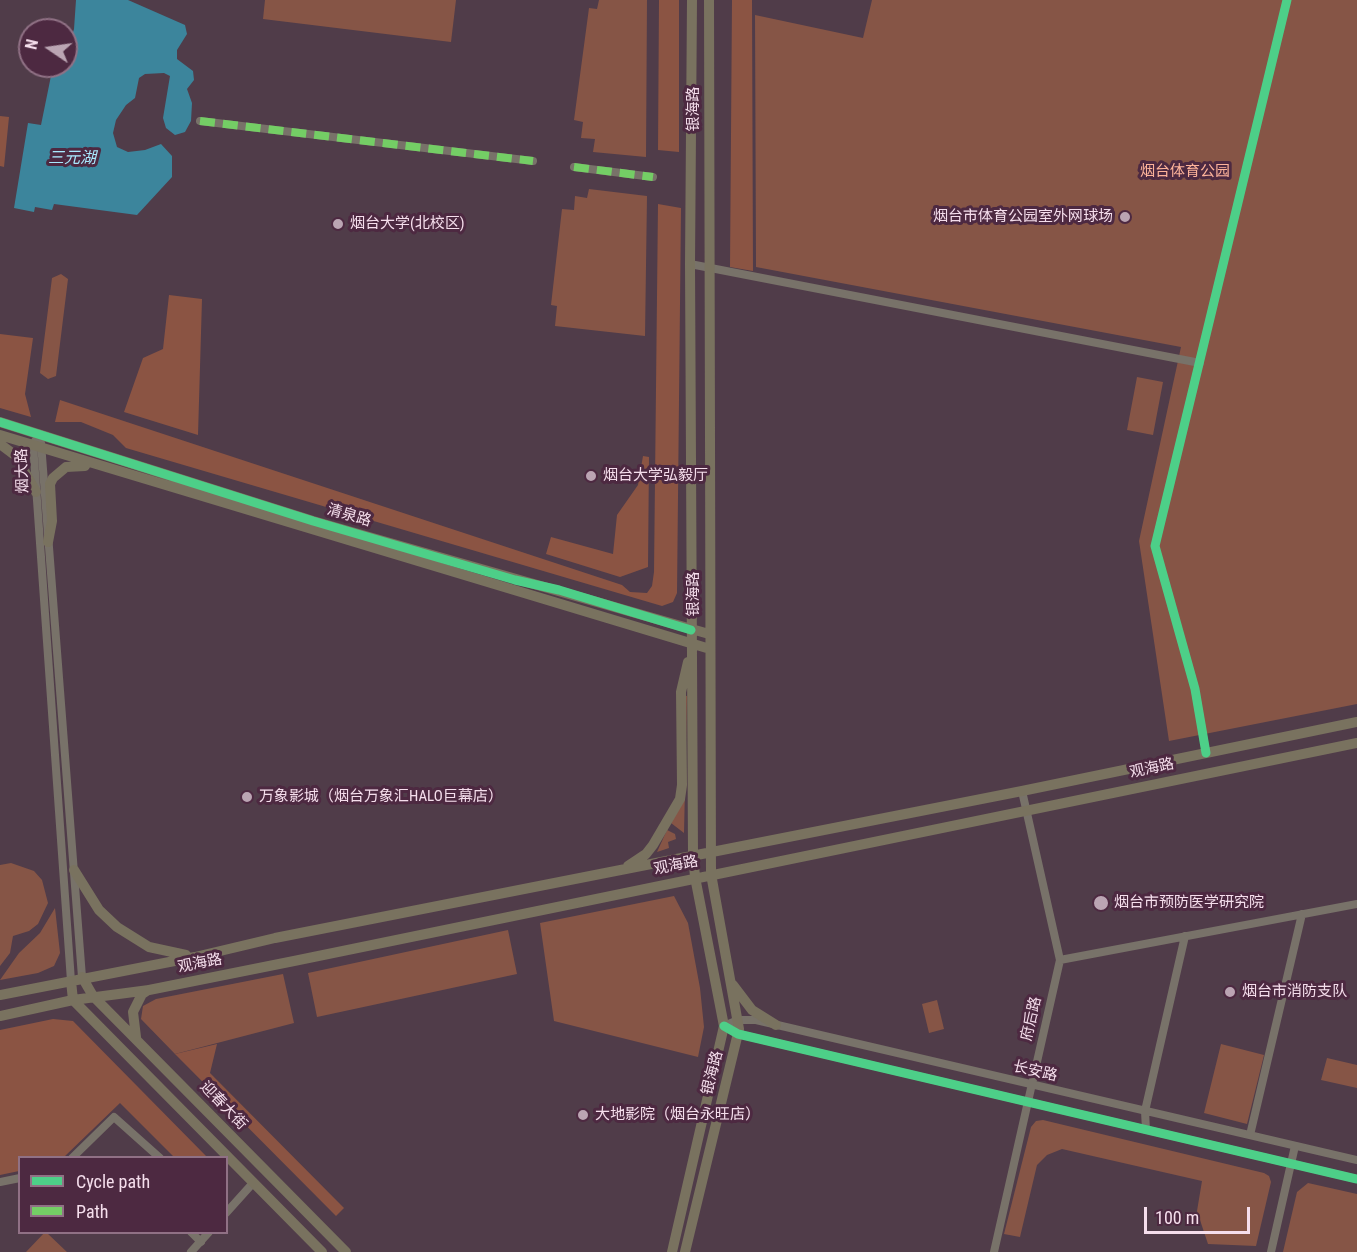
<!DOCTYPE html>
<meta charset="utf-8">
<style>
body{margin:0}
#map{position:relative;width:1357px;height:1252px;overflow:hidden;background:#503c49;font-family:"Roboto Condensed",sans-serif}
canvas{display:block}
.legend{position:absolute;left:18px;top:1156px;width:210px;height:78px;box-sizing:border-box;background:#4d2941;border:2px solid #907185;margin:0;padding:8px 10px;list-style:none;font-size:18px;color:#f5deec}
.legend li{display:flex;align-items:center;gap:12px;height:30px}
.legend b{width:30px;border:2px solid #907185}
.north{position:absolute;left:18px;top:18px;width:60px;height:60px;box-sizing:border-box;background:#4d2941;border:2px solid #907185;border-radius:50%;rotate:283deg;font-size:16px;font-weight:700;line-height:24px;text-align:center;color:#f5deec}
.north::after{content:'';display:block;margin:auto;width:21px;height:27px;background:#bba5b3;clip-path:polygon(50% 0,100% 100%,50% 72%,0 100%)}
.scale{position:absolute;left:1144px;top:1207px;width:106px;height:27px;box-sizing:border-box;border:3px solid #f5deec;border-top:0;padding-left:8px;font-size:18px;line-height:21px;white-space:nowrap;color:#f5deec;-webkit-text-stroke:4px #4d2941;paint-order:stroke}
</style>
<div id="map">
<canvas width="1357" height="1252"></canvas>
<ul class="legend">
<li><b style="height:8px;background:#4dcf88"></b>Cycle path</li>
<li><b style="height:8px;background:#74ce65"></b>Path</li>
</ul>
<div class="north">N</div>
<div class="scale">100 m</div>
</div>
<script>
const context = document.querySelector('canvas').getContext('2d');
context.lineJoin = 'round';
function fillPath(path, color) { context.fillStyle = color; context.fill(path, 'evenodd'); }
const poly = rows => new Path2D(rows.map(r => 'M' + r).join(''));
function trace(path, color, width, dash) { context.strokeStyle = color; context.lineWidth = width; context.lineCap = dash ? 'butt' : 'round'; context.setLineDash(dash || []); context.stroke(path); }
function label(font, color, halo, rows, align = 'center') {
  context.font = font + ' "Roboto Condensed","Noto Sans SC",sans-serif'; context.lineWidth = 6; context.setLineDash([]); context.textBaseline = 'middle'; context.strokeStyle = halo; context.fillStyle = color; for (const [text, x, y, turn = 0] of rows) {
    context.save(); context.translate(x, y); context.rotate((+turn || 0) * Math.PI / 180); context.textAlign = isNaN(turn) ? turn : align; if (halo) context.strokeText(text, 0, 0); context.fillText(text, 0, 0); context.restore();
  }
}
fillPath(poly([
 [265,0,456,0,451,42,263,19],
 [599,0,647,0,646,157,593,152,595,139,581,138,583,122,574,120,589,8,597,9],
 [872,0,1357,0,1357,704,1169,741,1139,541,1181,347,756,267,755,15,863,38],
 [589,189,647,196,645,336,555,326,557,306,551,305,562,209,574,210,575,196,587,198],
 [61,274,68,279,56,376,48,379,40,373,52,278],
 [1137,377,1163,382,1153,435,1127,430],
 [684,696,687,696,684,833,671,823,681,804],
 [667,830,675,834,676,839,668,842,669,848,657,852],
 [11,863,34,871,42,880,48,903,38,924,29,931,13,936,10,953,0,966,0,865],
 [674,896,688,923,700,988,704,1027,698,1057,554,1021,540,923],
 [55,908,60,953,54,966,38,973,0,980,19,953,40,933],
 [508,930,517,974,317,1017,308,973],
 [283,974,294,1023,175,1054,141,1019,143,1006,156,999],
 [937,1000,944,1029,929,1033,922,1004],
 [1221,1044,1264,1055,1247,1124,1204,1113],
 [1327,1058,1357,1065,1357,1088,1321,1080],
 [1043,1120,1264,1173,1269,1176,1271,1182,1256,1246,1208,1244,1197,1211,1202,1181,1062,1149,1047,1155,1037,1165,1020,1237,1004,1234,1031,1127,1036,1121],
 [1308,1183,1357,1194,1357,1252,1283,1252,1297,1192],
 [45,1232,47,1233,67,1252,26,1252]
]), '#865546');
fillPath(poly([
 [659,0,679,0,679,152,658,150],
 [732,0,752,0,753,271,730,267],
 [0,116,9,117,4,167,0,166],
 [658,204,681,208,677,593,673,602,662,606,126,448,113,435,81,422,55,422,60,400,622,585,630,592,647,593,652,586,654,572],
 [169,295,202,299,198,435,124,412,143,358,163,349],
 [0,334,33,338,25,394,31,417,0,408],
 [643,456,649,457,648,567,620,577,546,554,551,537,613,554,617,515,638,485],
 [53,1019,73,1021,207,1157,174,1157,120,1103,64,1157,20,1158,19,1171,0,1175,0,1030],
 [217,1044,210,1073,344,1208,336,1216,175,1054]
]), '#8b5443');
fillPath(poly([
 [76,0,128,0,185,25,187,34,177,50,177,59,193,71,194,80,187,89,192,103,191,121,185,132,175,135,166,128,163,118,170,76,164,73,145,74,139,78,135,98,126,105,116,120,113,133,117,147,128,152,145,150,161,144,172,156,172,177,137,215,54,204,52,210,35,207,34,212,14,208,28,123,41,125,53,66,66,66,66,47,70,42,74,29]
]), '#3c859c');
trace(poly([
 [200,121,533,161],
 [574,167,653,177],
 [690,264,1200,363],
 [40,434,33,444,71,981],
 [41,443,82,977],
 [1206,753,1195,689,1155,546,1287,0],
 [1060,960,1357,904],
 [724,1026,738,1034,1357,1179],
 [724,1026,738,1020,756,1020,1357,1160],
 [1146,1130,1145,1111,1185,936],
 [1250,1135,1302,914],
 [72,1158,114,1117,160,1158],
 [0,1182,20,1178],
 [226,1213,253,1183],
 [191,1232,201,1242],
 [191,1252,209,1232],
 [994,1252,1060,960,1022,791],
 [1271,1252,1295,1146]
]), '#787269', 8);
trace(poly([
 [0,422,313,521,709,634],
 [0,435,710,649],
 [0,444,16,456,36,492],
 [48,542,52,521,50,484,53,478,66,467,85,466],
 [628,866,646,854,653,845,680,799,682,785,681,692,688,662],
 [74,870,99,910,117,927,149,947,186,955],
 [82,977,93,996,346,1252],
 [71,981,73,1000,322,1252],
 [733,985,752,1010,776,1025],
 [0,995,195,957,275,938,1022,791,1357,722],
 [0,1016,73,1000,149,990,294,961,1357,743],
 [136,1037,133,1012,142,994,148,990],
 [672,1252,724,1026,695,877,693,854,690,264,692,0],
 [685,1252,739,1029,711,874,709,0]
]), '#79725f', 10);
trace(poly([
 [200,121,533,161],
 [574,167,653,177]
]), '#74ce65', 8, [15, 8]);
trace(poly([
 [0,422,313,521,515,580,559,590,691,630],
 [1206,753,1195,689,1155,546,1287,0],
 [724,1026,738,1034,1357,1179]
]), '#4dcf88', 9);
for (const [x, y, r, color] of [
 [1125,217,6,"#bba5b3"],
 [338,224,6,"#bba5b3"],
 [591,476,6,"#bba5b3"],
 [247,797,6,"#bba5b3"],
 [1101,903,8,"#bba5b3"],
 [1230,992,6,"#bba5b3"],
 [583,1115,6,"#bba5b3"]
]) { const dot = new Path2D(); dot.arc(x, y, r, 0, 2 * Math.PI); context.fillStyle = color; context.fill(dot); trace(dot, '#4d2941', 2); }
label('15px', '#f5deec', '#4d2941', [
 ["银海路",694,109,-90],
 ["烟大路",23,471,-92],
 ["清泉路",349,516,16],
 ["银海路",694,594,-90],
 ["观海路",1152,769,-12],
 ["观海路",676,866,-11],
 ["观海路",200,964,-11],
 ["府后路",1032,1019,-77],
 ["长安路",1035,1072,13],
 ["银海路",713,1073,-76],
 ["迎春大街",223,1106,46]
]);
label('15px', '#fdb39a', '#4d2941', [
 ["烟台体育公园",1185,172]
]);
label('15px', '#f5deec', '#4d2941', [
 ["烟台市体育公园室外网球场",1113,217,"right"],
 ["烟台大学(北校区)",350,224],
 ["烟台大学弘毅厅",603,476],
 ["万象影城（烟台万象汇HALO巨幕店）",259,797],
 ["烟台市预防医学研究院",1114,903],
 ["烟台市消防支队",1242,992],
 ["大地影院（烟台永旺店）",595,1115]
], 'left');
label('italic 16px', '#a9e9fe', '#4d2941', [
 ["三元湖",72,159]
]);
</script>
